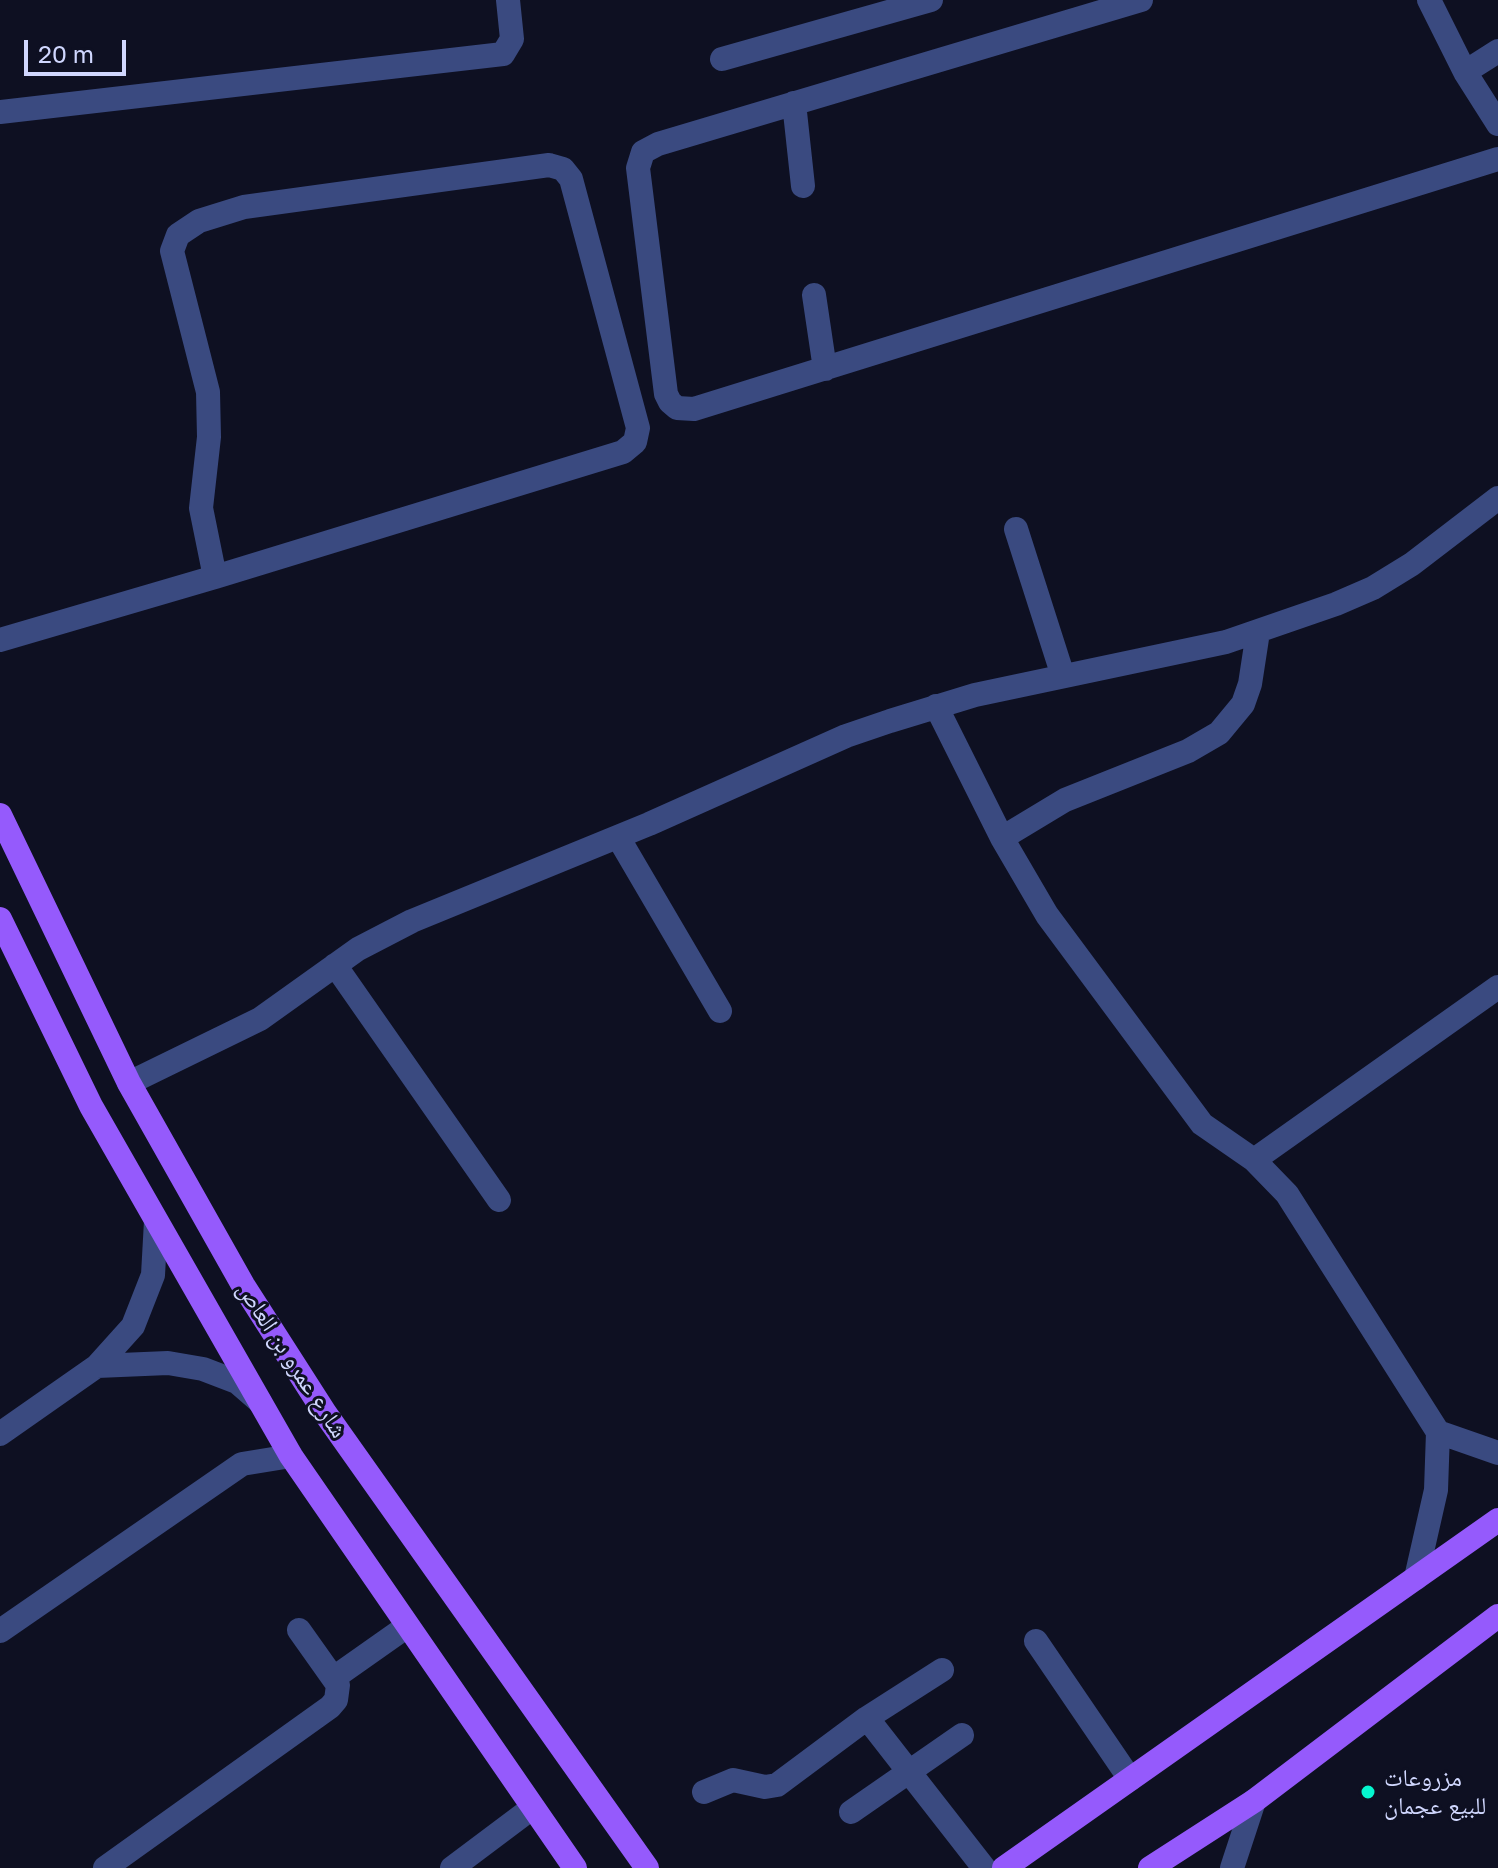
<!DOCTYPE html>
<meta charset="utf-8">
<style>
body{margin:0}
#map{position:relative;width:1498px;height:1868px;overflow:hidden;background:#0e1022;font-family:"Golos Text",sans-serif}
canvas{display:block}
.scale{position:absolute;left:24px;top:40px;width:102px;height:36px;box-sizing:border-box;border:4px solid #d0d7fe;border-top:0;padding-left:10px;font-size:24px;line-height:28px;white-space:nowrap;color:#d0d7fe;-webkit-text-stroke:6px #0e1022;paint-order:stroke}
</style>
<div id="map">
<canvas width="1498" height="1868"></canvas>
<div class="scale">20 m</div>
</div>
<script>
const context = document.querySelector('canvas').getContext('2d');
context.lineJoin = 'round';
const poly = rows => new Path2D(rows.map(r => 'M' + r).join(''));
function trace(path, color, width, dash) { context.strokeStyle = color; context.lineWidth = width; context.lineCap = dash ? 'butt' : 'round'; context.setLineDash(dash || []); context.stroke(path); }
function label(font, color, halo, rows, align = 'center') {
  context.font = font + ' "Golos Text","Noto Naskh Arabic",sans-serif'; context.lineWidth = 6; context.setLineDash([]); context.textBaseline = 'middle'; context.strokeStyle = halo; context.fillStyle = color; for (const [text, x, y, turn = 0] of rows) {
    context.save(); context.translate(x, y); context.rotate((+turn || 0) * Math.PI / 180); context.textAlign = isNaN(turn) ? turn : align; if (halo) context.strokeText(text, 0, 0); context.fillText(text, 0, 0); context.restore();
  }
}
trace(poly([
 [1141,0,658,144,643,152,638,168,666,394,670,402,677,408,694,409,1498,159],
 [1429,0,1465,72,1498,124],
 [722,59,931,0],
 [1465,72,1498,51],
 [794,103,803,186],
 [0,112,503,54,512,39,508,0],
 [549,165,563,169,571,179,638,428,635,442,623,452,215,577,201,508,209,437,208,392,172,251,178,235,199,221,244,207,549,165],
 [814,295,825,369],
 [1016,529,1063,676],
 [0,640,215,577],
 [936,706,1002,838,1047,915,1202,1124,1254,1160,1287,1194,1438,1432,1436,1490,1416,1578],
 [618,837,720,1011],
 [1002,838,1065,800,1188,751,1219,733,1243,704,1250,684,1258,632],
 [335,965,499,1200],
 [129,1083,260,1019,358,949,412,921,649,824,846,736,890,721,975,695,1226,642,1336,604,1373,588,1412,564,1498,498],
 [1254,1160,1498,987],
 [97,1366,168,1363,203,1369,237,1382,260,1402],
 [1438,1432,1498,1453],
 [0,1434,97,1366,133,1326,153,1275,156,1221],
 [0,1631,242,1464,291,1456],
 [1036,1641,1130,1779],
 [335,1677,406,1627],
 [867,1718,984,1868],
 [704,1792,733,1780,765,1787,777,1785,867,1718,942,1670],
 [851,1812,962,1735],
 [105,1868,330,1707,336,1700,338,1685,299,1630],
 [452,1868,532,1808],
 [1232,1868,1254,1801]
]), '#3a4a80', 24);
trace(poly([
 [0,815,129,1083,243,1285,325,1413,647,1868],
 [0,919,91,1106,291,1456,575,1868],
 [1004,1868,1498,1520],
 [1150,1868,1254,1801,1498,1616]
]), '#955afc', 24);
for (const [x, y, r, color] of [
 [1368,1792,8,"#05f6cf"]
]) { const dot = new Path2D(); dot.arc(x, y, r, 0, 2 * Math.PI); context.fillStyle = color; context.fill(dot); trace(dot, '#0e1022', 3); }
label('24px', '#d0d7fe', '#0e1022', [
 ["شارع عمرو بن العاص",292,1360,57]
]);
label('24px', '#d0d7fe', '#0e1022', [
 ["مزروعات",1384,1778],
 ["للبيع عجمان",1384,1806]
], 'left');
</script>
